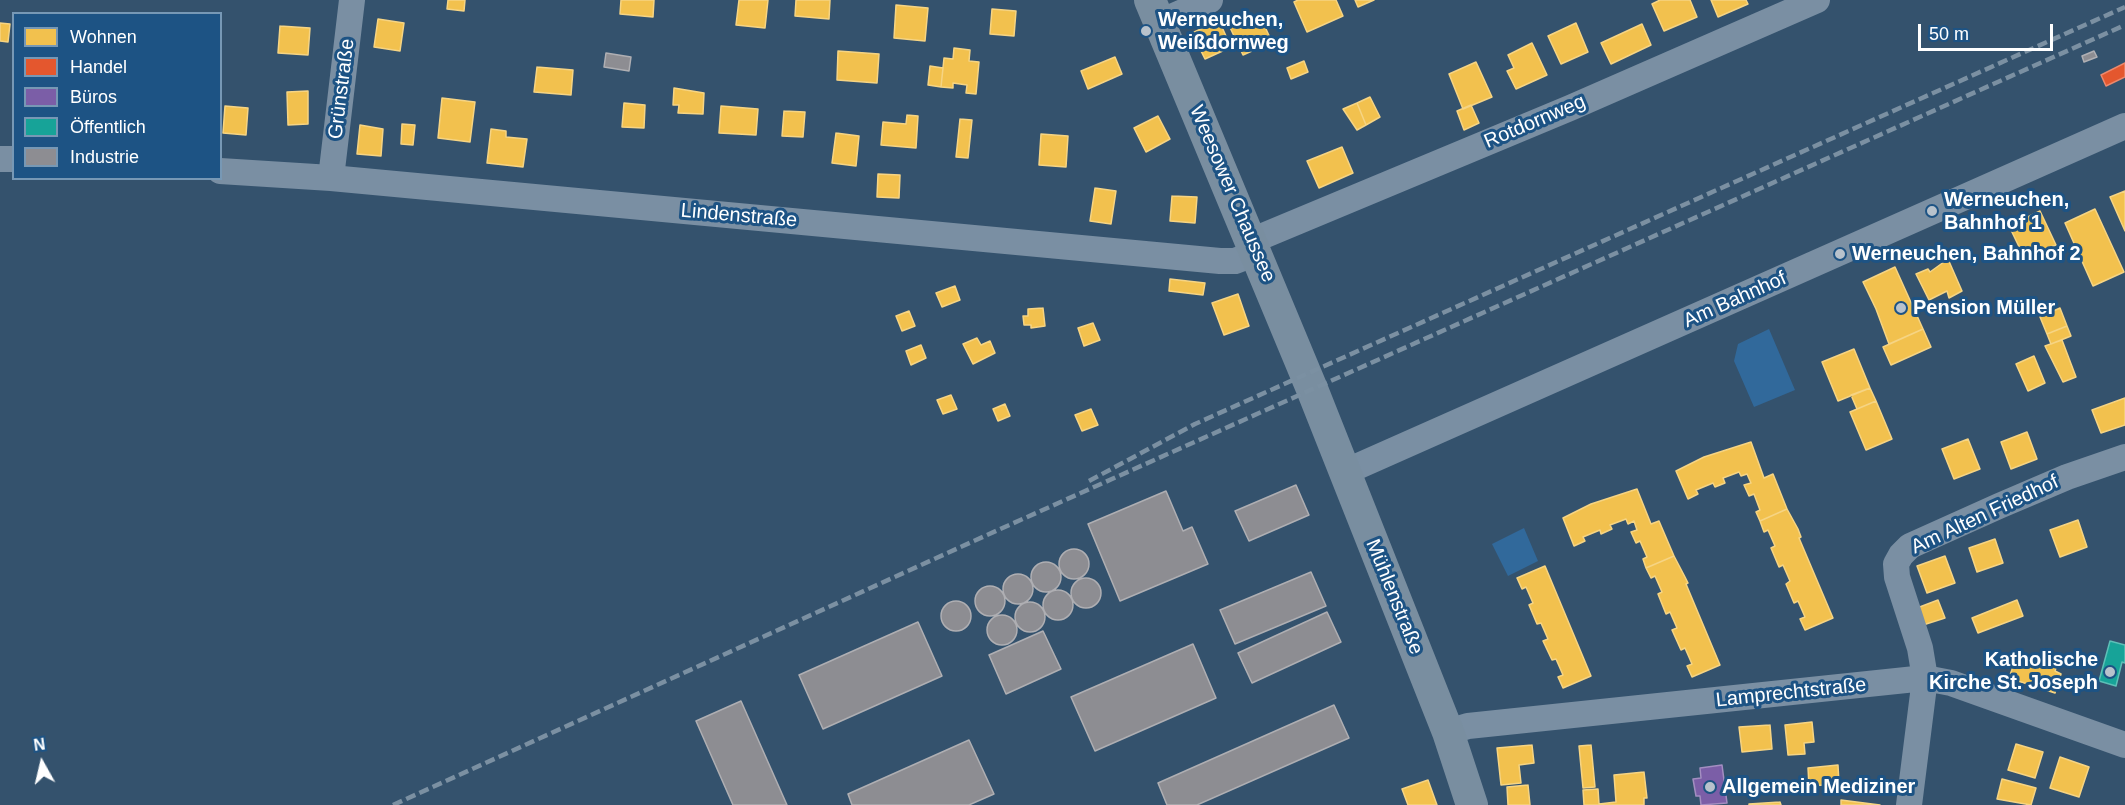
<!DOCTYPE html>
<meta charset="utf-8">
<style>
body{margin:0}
#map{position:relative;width:2125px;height:805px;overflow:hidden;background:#34526d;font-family:Helvetica,sans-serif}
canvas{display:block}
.legend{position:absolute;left:12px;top:12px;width:210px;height:168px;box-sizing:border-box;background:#1d5384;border:2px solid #7798b5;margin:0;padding:8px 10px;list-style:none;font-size:18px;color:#fff}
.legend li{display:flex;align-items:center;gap:12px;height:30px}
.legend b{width:30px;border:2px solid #7798b5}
.north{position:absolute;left:12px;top:733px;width:60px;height:60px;-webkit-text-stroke:4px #1d5384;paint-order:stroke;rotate:352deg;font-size:16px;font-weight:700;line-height:24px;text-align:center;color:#fff}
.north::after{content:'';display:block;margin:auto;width:21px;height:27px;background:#fff;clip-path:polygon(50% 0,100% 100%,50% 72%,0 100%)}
.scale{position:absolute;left:1918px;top:24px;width:135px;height:27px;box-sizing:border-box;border:3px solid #fff;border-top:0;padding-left:8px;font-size:18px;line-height:21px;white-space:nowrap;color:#fff;-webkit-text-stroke:4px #1d5384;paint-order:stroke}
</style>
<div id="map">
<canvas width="2125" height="805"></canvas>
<ul class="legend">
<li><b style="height:16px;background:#f2c14e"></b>Wohnen</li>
<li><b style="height:16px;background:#e4572e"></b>Handel</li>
<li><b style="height:16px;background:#7b5ea7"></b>Büros</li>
<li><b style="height:16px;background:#17a398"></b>Öffentlich</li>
<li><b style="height:16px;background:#8d8d92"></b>Industrie</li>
</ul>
<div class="north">N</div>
<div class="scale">50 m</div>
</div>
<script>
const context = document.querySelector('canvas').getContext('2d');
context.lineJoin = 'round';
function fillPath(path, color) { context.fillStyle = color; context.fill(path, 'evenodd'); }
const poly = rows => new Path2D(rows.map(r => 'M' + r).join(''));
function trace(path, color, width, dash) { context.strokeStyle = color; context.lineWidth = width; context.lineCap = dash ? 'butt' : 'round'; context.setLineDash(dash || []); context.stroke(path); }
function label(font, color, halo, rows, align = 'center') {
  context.font = font + ' Helvetica,sans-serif'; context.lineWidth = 6; context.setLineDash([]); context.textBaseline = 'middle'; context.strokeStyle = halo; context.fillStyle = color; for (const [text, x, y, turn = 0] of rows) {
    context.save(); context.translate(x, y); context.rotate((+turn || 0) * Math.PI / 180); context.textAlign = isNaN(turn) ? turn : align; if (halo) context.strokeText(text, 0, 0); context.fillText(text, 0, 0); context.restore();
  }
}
fillPath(poly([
 [1769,329,1795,390,1754,407,1734,361,1738,344],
 [1524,528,1538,561,1508,576,1492,544]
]), '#31699b');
const homes = poly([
 [448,0,465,0,464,11,447,9,448,0],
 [621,0,654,0,653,17,620,14,621,0],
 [739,0,768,0,765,28,736,25,739,0],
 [796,0,830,0,829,19,795,16,796,0],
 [1298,0,1336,0,1343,16,1307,32,1294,2,1298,0],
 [1355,0,1374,0,1358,7,1355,0],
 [1660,0,1690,0,1697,17,1664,31,1652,4,1660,0],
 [1711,0,1746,0,1748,4,1718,17,1711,0],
 [896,5,928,8,925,41,894,38,896,5],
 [992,9,1016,11,1014,36,990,34,992,9],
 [1238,13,1243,23,1260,16,1272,42,1243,55,1226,19,1238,13],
 [378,19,404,23,400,51,374,47,378,19],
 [0,23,10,24,8,42,0,41,0,23],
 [1214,23,1216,27,1221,25,1226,36,1221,38,1227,49,1205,59,1192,33,1214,23],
 [1576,23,1588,52,1561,64,1548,36,1576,23],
 [1642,24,1651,45,1611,64,1601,43,1642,24],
 [280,26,310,28,308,55,278,53,280,26],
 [1532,43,1547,75,1516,89,1507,71,1514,68,1508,55,1532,43],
 [954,48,970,50,969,61,979,62,976,94,966,93,967,85,953,83,953,88,941,87,944,58,953,59,954,48],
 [838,51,879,54,877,83,837,80,838,51],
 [1115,57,1122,74,1088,89,1081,71,1115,57],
 [1304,61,1308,72,1291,79,1287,68,1304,61],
 [1476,62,1492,97,1463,109,1449,74,1476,62],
 [930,66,943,68,941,87,928,85,930,66],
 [537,67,573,70,571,95,534,92,537,67],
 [674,88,704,93,703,114,678,113,679,105,673,105,674,88],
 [308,91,308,124,288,125,287,92,308,91],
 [1370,97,1380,117,1366,125,1357,103,1370,97],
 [442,98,475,102,470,142,438,138,442,98],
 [624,103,645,105,644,128,622,127,624,103],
 [1357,103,1366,125,1357,130,1343,109,1357,103],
 [1471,105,1479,123,1464,130,1457,111,1471,105],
 [225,106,248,108,246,135,223,133,225,106],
 [721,106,758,109,756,135,719,133,721,106],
 [784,111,805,112,803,137,782,136,784,111],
 [907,115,918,116,916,148,881,145,883,122,906,124,907,115],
 [1158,116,1170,139,1146,152,1134,128,1158,116],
 [960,119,972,120,968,158,956,157,960,119],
 [402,124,415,125,413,145,401,144,402,124],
 [360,125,383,129,381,156,357,154,360,125],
 [491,129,506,131,506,137,527,139,523,167,487,163,491,129],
 [836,133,859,136,856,166,832,163,836,133],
 [1041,134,1068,136,1066,167,1039,165,1041,134],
 [1342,147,1353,173,1319,188,1307,161,1342,147],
 [878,174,900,175,899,198,877,197,878,174],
 [1095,188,1116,191,1111,224,1090,221,1095,188],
 [2125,191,2125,231,2110,197,2125,191],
 [1172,196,1197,197,1195,223,1170,221,1172,196],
 [2095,209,2124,272,2093,286,2065,223,2095,209],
 [2040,211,2056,245,2046,249,2046,255,2039,259,2034,255,2025,259,2009,226,2040,211],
 [1948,259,1962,291,1949,298,1947,291,1929,300,1916,274,1928,269,1930,272,1948,259],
 [1895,267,1923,329,1889,344,1876,309,1863,282,1895,267],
 [1170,279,1205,283,1203,295,1169,291,1170,279],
 [955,286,960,300,942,307,936,293,955,286],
 [1238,294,1249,326,1224,335,1212,303,1238,294],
 [1043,308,1045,326,1031,328,1031,325,1024,325,1023,316,1028,316,1028,309,1043,308],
 [2060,308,2067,326,2047,334,2040,317,2060,308],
 [909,311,915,326,902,331,896,316,909,311],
 [1093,323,1100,340,1084,346,1078,328,1093,323],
 [2067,326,2071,336,2051,344,2047,334,2067,326],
 [1923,329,1931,347,1891,365,1883,347,1923,329],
 [977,338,981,345,990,341,995,353,973,364,963,344,977,338],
 [2062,340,2076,377,2063,382,2045,346,2062,340],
 [921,345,926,358,911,365,906,351,921,345],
 [1854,349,1870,388,1838,401,1822,362,1854,349],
 [2034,356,2045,383,2028,391,2016,364,2034,356],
 [1870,388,1876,401,1857,409,1851,395,1870,388],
 [951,395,957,409,943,414,937,400,951,395],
 [2125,398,2125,425,2101,433,2092,410,2125,398],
 [1876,401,1892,439,1866,450,1850,412,1876,401],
 [1005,404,1010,416,998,421,993,409,1005,404],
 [1091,409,1098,425,1082,431,1075,415,1091,409],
 [2027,432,2037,459,2011,469,2001,442,2027,432],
 [1968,439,1980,469,1954,479,1942,449,1968,439],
 [1751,442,1764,478,1773,474,1787,509,1760,521,1756,512,1760,510,1754,494,1749,496,1744,485,1751,483,1747,474,1741,476,1739,472,1723,478,1725,483,1715,487,1713,483,1696,490,1698,494,1688,499,1676,471,1704,457,1751,442],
 [1637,489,1651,524,1659,521,1674,556,1646,568,1643,559,1647,557,1640,541,1636,543,1631,532,1637,530,1634,521,1628,524,1626,519,1610,525,1612,529,1601,534,1600,530,1583,537,1585,541,1574,546,1563,518,1591,504,1637,489],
 [1787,509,1798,529,1801,537,1799,538,1833,618,1805,630,1800,619,1805,617,1798,601,1794,603,1786,584,1790,581,1783,565,1779,567,1771,548,1775,546,1768,530,1764,532,1760,521,1787,509],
 [2078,520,2087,547,2060,557,2050,530,2078,520],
 [1995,539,2003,563,1977,572,1969,548,1995,539],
 [1674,556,1685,577,1688,583,1686,584,1720,665,1692,677,1687,666,1692,664,1685,648,1681,650,1672,630,1677,628,1670,612,1666,614,1658,594,1662,592,1655,576,1651,578,1646,568,1674,556],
 [1945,556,1955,583,1927,593,1917,566,1945,556],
 [1545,566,1591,676,1563,688,1558,677,1563,675,1556,659,1552,660,1543,641,1548,639,1541,623,1537,624,1529,605,1533,603,1526,587,1522,589,1517,578,1545,566],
 [1938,600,1945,618,1923,625,1917,608,1938,600],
 [2017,600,2023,616,1978,633,1972,618,2017,600],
 [2024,654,2057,665,2055,671,2061,674,2055,693,2009,678,2016,658,2022,660,2024,654],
 [1812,722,1814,742,1804,743,1805,754,1788,755,1785,725,1812,722],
 [1770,725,1772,749,1742,752,1739,727,1770,725],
 [2016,744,2043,752,2035,778,2008,770,2016,744],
 [1532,745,1534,763,1519,765,1521,783,1501,785,1497,748,1532,745],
 [1591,745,1595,787,1583,788,1579,746,1591,745],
 [2060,757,2089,767,2079,797,2050,788,2060,757],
 [1838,765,1839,784,1809,786,1808,768,1838,765],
 [1644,772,1647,798,1644,798,1644,805,1584,805,1583,790,1598,789,1599,804,1616,802,1614,775,1644,772],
 [2002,779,2036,788,2031,805,1997,799,2002,779],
 [1428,780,1437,805,1408,805,1402,789,1428,780],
 [1528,785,1530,805,1508,805,1507,787,1528,785],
 [1841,800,1880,805,1841,805,1841,800],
 [1780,802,1781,805,1749,805,1749,804,1780,802]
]);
fillPath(homes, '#f2c14e');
trace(homes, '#f6d483', 1.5);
const shops = poly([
 [2125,63,2125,77,2106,86,2101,75,2125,63]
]);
fillPath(shops, '#e4572e');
trace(shops, '#ec896d', 1.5);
const offices = poly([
 [1722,765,1727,803,1701,805,1700,796,1696,796,1693,779,1701,778,1700,768,1722,765]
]);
fillPath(offices, '#7b5ea7');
trace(offices, '#a38ec1', 1.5);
const public = poly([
 [2110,641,2125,645,2125,663,2122,662,2116,686,2099,681,2110,641]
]);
fillPath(public, '#17a398');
trace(public, '#5dbfb7', 1.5);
const industry = poly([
 [2094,51,2097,57,2084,62,2082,56,2094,51],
 [606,53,631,57,629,71,604,67,606,53],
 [1296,485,1309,515,1249,541,1235,511,1296,485],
 [1166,491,1183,531,1192,527,1208,564,1120,601,1088,524,1166,491],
 '1059 564a15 15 0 1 1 30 0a15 15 0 1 1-30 0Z',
 '1031 577a15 15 0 1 1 30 0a15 15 0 1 1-30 0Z',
 [1311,572,1326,606,1235,644,1220,610,1311,572],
 '1003 589a15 15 0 1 1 30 0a15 15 0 1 1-30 0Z',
 '1071 593a15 15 0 1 1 30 0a15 15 0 1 1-30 0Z',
 '975 601a15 15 0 1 1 30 0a15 15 0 1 1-30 0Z',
 '1043 605a15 15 0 1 1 30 0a15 15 0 1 1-30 0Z',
 '941 616a15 15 0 1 1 30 0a15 15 0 1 1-30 0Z',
 '1015 617a15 15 0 1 1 30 0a15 15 0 1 1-30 0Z',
 [1327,612,1341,642,1252,683,1238,653,1327,612],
 '987 630a15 15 0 1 1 30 0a15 15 0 1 1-30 0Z',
 [918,622,942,676,823,729,799,675,918,622],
 [1043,631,1061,669,1006,694,989,655,1043,631],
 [1193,644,1216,698,1095,751,1071,697,1193,644],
 [741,701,787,805,733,805,696,721,741,701],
 [1334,705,1349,738,1197,805,1167,805,1158,783,1334,705],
 [969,740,994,794,969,805,852,805,848,794,969,740]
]);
fillPath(industry, '#8d8d92');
trace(industry, '#afafb3', 1.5);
trace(poly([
 [1160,22,1210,0],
 [0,159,14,159],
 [220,171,331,178,1220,261,1235,261,1256,253],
 [331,178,352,0],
 [1251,241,1570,108,1817,0],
 [1345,472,2125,126],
 [1448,732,1468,726,1925,678,1951,683,2125,745],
 [1909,805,1925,678,1920,648,1897,577,1896,564,1901,555,1910,546,1999,506,2067,477,2125,457]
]), '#7a8fa3', 26);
trace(poly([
 [1150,0,1312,389,1448,732,1472,805]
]), '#798ea0', 32);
trace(poly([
 [1089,481,1195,424,2125,7],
 [393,805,987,535,2125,25]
]), '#7b90a2', 4.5, [10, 4.5]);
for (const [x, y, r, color] of [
 [1146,31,6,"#b8c2cc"],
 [1932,211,6,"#b8c2cc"],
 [1840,254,6,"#b8c2cc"],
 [1901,308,6,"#b8c2cc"],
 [2110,672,6,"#b8c2cc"],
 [1710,787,6,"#b8c2cc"]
]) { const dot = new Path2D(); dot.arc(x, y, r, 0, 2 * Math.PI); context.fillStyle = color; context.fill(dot); trace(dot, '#1d5384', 2); }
label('bold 20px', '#fff', '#1d5384', [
 ["Werneuchen,",1158,20],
 ["Weißdornweg",1158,43],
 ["Werneuchen,",1944,200],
 ["Bahnhof 1",1944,223],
 ["Werneuchen, Bahnhof 2",1852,254],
 ["Pension Müller",1913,308],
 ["Katholische",2098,660,"right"],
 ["Kirche St. Joseph",2098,683,"right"],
 ["Allgemein Mediziner",1722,787]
], 'left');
label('20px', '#fff', '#1d5384', [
 ["Grünstraße",342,89,-83],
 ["Rotdornweg",1535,122,-23],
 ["Weesower Chaussee",1232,194,67],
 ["Lindenstraße",739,216,5],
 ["Am Bahnhof",1735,300,-24],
 ["Am Alten Friedhof",1985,515,-25],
 ["Mühlenstraße",1394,597,68],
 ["Lamprechtstraße",1791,693,-6]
]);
</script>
